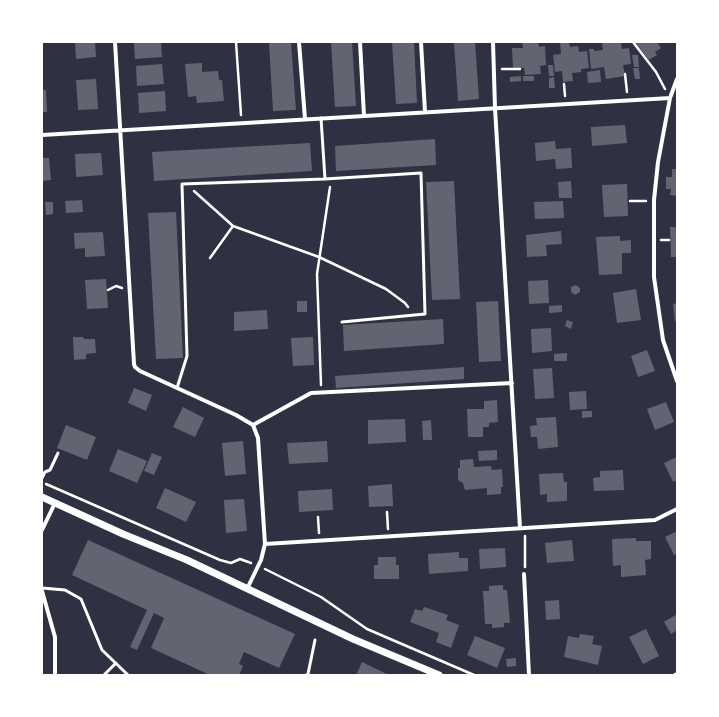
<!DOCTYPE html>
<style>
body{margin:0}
#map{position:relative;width:719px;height:717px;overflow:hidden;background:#2d3142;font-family:"Roboto Condensed",sans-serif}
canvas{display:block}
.frame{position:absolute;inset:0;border:43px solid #fff;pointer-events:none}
</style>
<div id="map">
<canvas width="719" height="717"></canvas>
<div class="frame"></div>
</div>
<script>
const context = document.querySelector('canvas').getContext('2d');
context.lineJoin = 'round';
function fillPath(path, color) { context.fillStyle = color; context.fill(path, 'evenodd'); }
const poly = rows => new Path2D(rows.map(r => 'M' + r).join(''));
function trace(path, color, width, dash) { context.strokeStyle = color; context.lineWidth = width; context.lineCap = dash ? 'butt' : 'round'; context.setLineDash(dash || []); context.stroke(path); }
fillPath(poly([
 [75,42,95,42,96,57,76,59],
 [134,42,161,42,162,57,135,59],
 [269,42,291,42,296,110,273,111],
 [331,42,352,42,356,106,335,107],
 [392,42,414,42,417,103,396,104],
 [454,42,475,42,479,99,458,101],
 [522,42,538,42,539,47,545,46,546,65,540,66,541,74,525,75,524,68,513,68,512,48,523,48],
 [560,42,569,42,570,47,578,46,579,52,587,51,589,68,581,69,581,72,572,73,573,81,563,82,562,71,555,72,553,55,561,54],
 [602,42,621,42,622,49,629,48,631,64,623,65,625,76,606,79,604,67,591,69,589,49,594,49,594,51,603,50],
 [635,42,657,42,661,48,655,52,657,55,649,60],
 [632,55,638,55,639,67,634,67],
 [202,63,202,72,218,71,219,80,222,80,224,101,197,103,196,96,188,97,185,64],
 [162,64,164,84,137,86,136,66],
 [548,65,553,65,554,76,549,76],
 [633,68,639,68,640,79,635,79],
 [600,70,601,82,588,83,587,72],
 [521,76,521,81,510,82,510,77],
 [523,76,534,76,534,81,523,81],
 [554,77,555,88,549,88,549,78],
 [96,79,98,109,78,110,76,80],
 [42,90,46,90,47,112,42,112],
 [165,91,166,111,139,113,138,93],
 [625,125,627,143,592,146,591,127],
 [435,139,436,165,336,171,335,146],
 [555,141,556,149,571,148,572,168,556,169,555,159,536,161,535,143],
 [310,143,312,171,154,181,152,152],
 [101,153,103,175,76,177,75,154],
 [42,158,49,158,51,180,42,181],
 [672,169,677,169,677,196,670,195,671,189,666,189,666,177,672,177],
 [454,181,460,299,432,300,426,182],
 [571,181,572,198,559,198,558,182],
 [627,184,628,216,604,217,602,185],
 [82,200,83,212,66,213,65,201],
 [563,201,564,218,535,219,534,202],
 [45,202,53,202,53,214,46,215],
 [176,212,183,358,156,359,148,213],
 [670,227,677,227,677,257,671,257],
 [561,231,562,244,546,245,547,256,527,257,526,235],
 [103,232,105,256,85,257,85,248,75,249,74,233],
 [620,236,620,241,631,240,631,253,622,253,622,274,599,275,596,237],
 [106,279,108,308,87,309,85,280],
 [548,280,549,303,529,304,528,281],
 [576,285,580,288,580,292,575,295,571,292,571,287],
 [636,289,641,320,617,323,613,293],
 [297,301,307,301,307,312,297,312],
 [498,301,501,361,479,362,476,302],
 [677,303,677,321,675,322,673,304],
 [562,305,562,312,549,313,549,306],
 [267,310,268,329,234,331,234,312],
 [443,319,444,344,344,351,343,325],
 [567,320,573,322,571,329,565,326],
 [551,328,552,351,532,353,531,329],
 [73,337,83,337,84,339,95,339,96,353,86,354,86,359,74,360],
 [313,337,314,365,293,366,291,338],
 [647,350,655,371,638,377,631,356],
 [567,353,567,361,554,361,554,354],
 [464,367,464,379,336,388,335,376],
 [552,368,554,398,535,399,533,369],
 [134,388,152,395,146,411,128,403],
 [586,391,587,409,570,410,569,392],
 [497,400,498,422,489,423,489,427,483,427,483,437,468,437,467,409,484,409,484,401],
 [666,402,674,422,655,430,647,409],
 [183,407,204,418,195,437,173,427],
 [582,411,592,411,592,417,582,418],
 [556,417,558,447,538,449,537,437,531,437,530,426,537,425,536,418],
 [405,419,406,442,368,444,368,420],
 [431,420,432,440,423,440,422,421],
 [66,425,96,437,87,460,57,448],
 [243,441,246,474,225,476,222,443],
 [327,441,328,462,289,464,287,443],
 [118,449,147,461,137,483,109,471],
 [497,450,497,460,479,461,478,451],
 [152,453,162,457,154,475,144,471],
 [677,457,677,480,673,482,664,463],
 [473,459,474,467,491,466,492,470,502,469,503,487,501,487,501,494,487,495,487,488,465,490,463,483,458,480,458,468,460,468,460,460],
 [623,470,624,490,594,491,593,478,600,477,600,471],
 [563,473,564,482,567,482,567,501,547,502,547,494,540,495,539,474],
 [392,484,393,506,369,507,368,486],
 [165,488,196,502,186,522,156,508],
 [332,489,333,510,299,512,298,491],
 [244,499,247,531,226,533,224,500],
 [677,531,677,554,674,555,665,537],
 [636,538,636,541,651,541,651,559,645,560,646,575,621,577,621,565,613,566,612,539],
 [88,540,295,634,279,668,244,652,239,664,243,666,239,675,210,675,151,648,164,618,154,613,137,650,130,647,147,610,72,575],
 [572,540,574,561,547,563,545,543],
 [505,548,506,567,480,569,479,549],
 [459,552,459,558,468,558,468,571,429,574,428,554],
 [378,557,396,557,396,565,399,565,399,579,374,579,374,565,378,565],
 [503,585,503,590,507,590,510,623,504,623,504,627,492,628,492,624,485,624,483,591,489,591,489,586],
 [559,600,560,619,546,620,545,601],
 [424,607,448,615,446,620,459,625,451,648,436,642,439,633,410,622,415,609,422,611],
 [677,614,677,630,671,634,664,622],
 [646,629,659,656,643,664,629,637],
 [580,634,594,636,592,644,602,646,598,665,564,657,568,636,579,638],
 [475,636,505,648,497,668,467,655],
 [516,658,516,666,507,667,506,659],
 [362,662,389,675,356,675]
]), '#626471');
trace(poly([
 [236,42,241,115],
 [633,42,656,72,665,89],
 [502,69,520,69],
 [625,74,627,92],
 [564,84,565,96],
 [194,191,233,226,319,257,386,289,405,303,408,307],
 [630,201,646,201],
 [661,240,669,240],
 [210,258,233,226],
 [108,290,116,286,122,288],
 [321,385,317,274,330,187],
 [46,484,220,560,231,563,240,559,251,563],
 [387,512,388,529],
 [318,517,319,533],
 [525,567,525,536],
 [265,569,321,597,367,629,474,675]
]), '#fff', 2.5);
trace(poly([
 [321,118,325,179],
 [177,388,187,356,182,184,325,179,421,173,425,314,342,322],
 [42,478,45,472,50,470,58,453],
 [42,588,65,590,81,599,102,650,128,675],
 [104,675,116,663],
 [306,675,308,674,315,640]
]), '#fff', 3);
trace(poly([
 [115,42,134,364,135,367,140,371,236,415,253,425,258,438,265,544,261,560,247,589],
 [299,42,305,119],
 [360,42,364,116],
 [421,42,425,112],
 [493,42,495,108,520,528],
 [677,79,670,98,658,162,654,200,654,277,663,340,677,381],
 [42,135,670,98],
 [253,425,311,393,512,383],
 [42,530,55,503],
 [265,544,655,520,677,509],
 [524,574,529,675],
 [42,591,55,637,55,675],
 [675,675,677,674]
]), '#fff', 4);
trace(poly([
 [42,497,123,534,187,560,353,639,439,675]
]), '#fff', 7);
</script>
